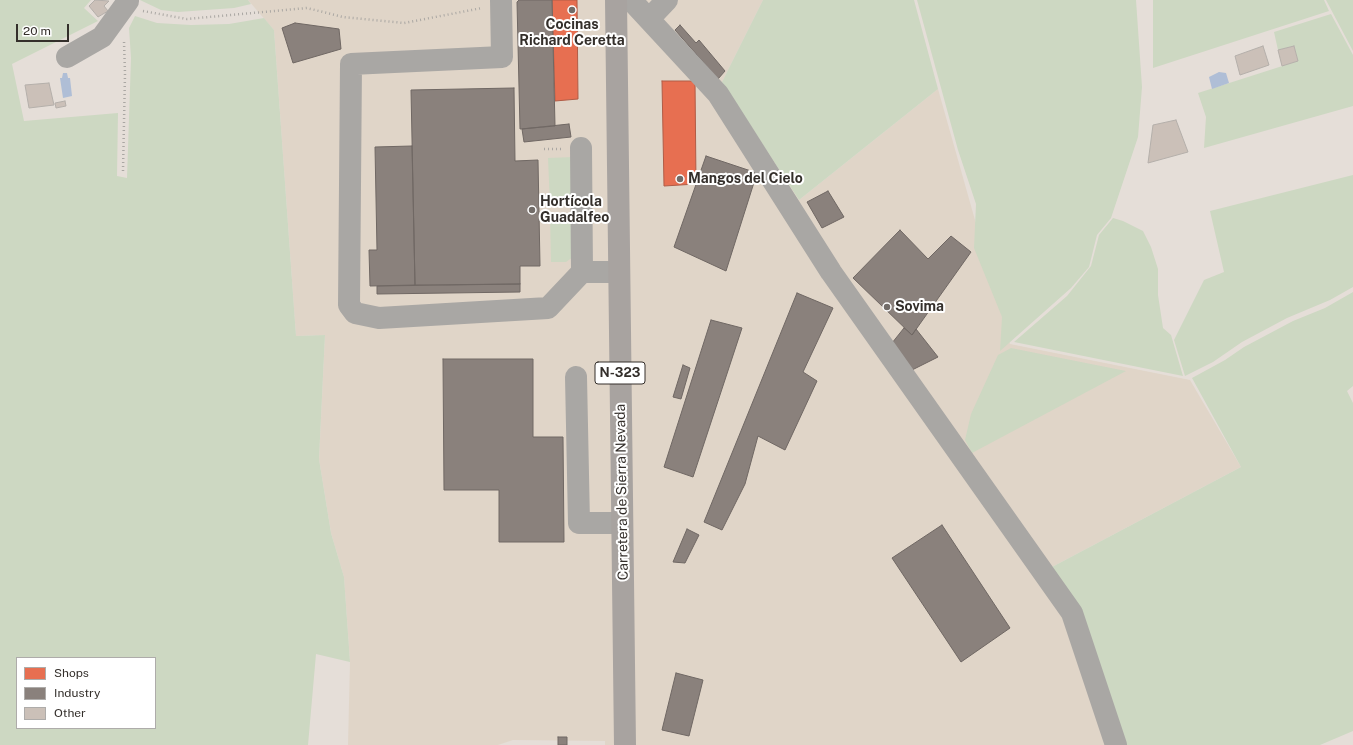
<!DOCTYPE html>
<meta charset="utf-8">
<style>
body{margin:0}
#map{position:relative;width:1353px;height:745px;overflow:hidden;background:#e5ded8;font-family:"Public Sans",sans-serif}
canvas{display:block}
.legend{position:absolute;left:16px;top:657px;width:140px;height:72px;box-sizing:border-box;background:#fff;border:1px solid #aeacaa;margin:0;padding:5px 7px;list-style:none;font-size:12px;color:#342f2b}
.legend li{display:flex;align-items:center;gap:8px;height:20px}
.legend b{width:20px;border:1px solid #aeacaa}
.scale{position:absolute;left:16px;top:24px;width:53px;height:18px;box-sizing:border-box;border:2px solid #342f2b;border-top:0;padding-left:5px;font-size:12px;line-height:14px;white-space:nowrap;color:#342f2b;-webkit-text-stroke:3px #fff;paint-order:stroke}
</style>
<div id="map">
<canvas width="1353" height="745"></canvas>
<ul class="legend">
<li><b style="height:11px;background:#e76f51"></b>Shops</li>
<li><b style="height:11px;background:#8a817c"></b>Industry</li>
<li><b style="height:11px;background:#cbc0b8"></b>Other</li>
</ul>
<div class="scale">20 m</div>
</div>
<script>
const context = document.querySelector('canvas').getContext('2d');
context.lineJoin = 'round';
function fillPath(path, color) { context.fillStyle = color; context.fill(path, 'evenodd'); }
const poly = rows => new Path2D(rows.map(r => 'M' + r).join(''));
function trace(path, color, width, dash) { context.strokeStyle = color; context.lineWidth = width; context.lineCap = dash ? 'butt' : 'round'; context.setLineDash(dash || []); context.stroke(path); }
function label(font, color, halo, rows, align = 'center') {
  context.font = font + ' "Public Sans",sans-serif'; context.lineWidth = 4; context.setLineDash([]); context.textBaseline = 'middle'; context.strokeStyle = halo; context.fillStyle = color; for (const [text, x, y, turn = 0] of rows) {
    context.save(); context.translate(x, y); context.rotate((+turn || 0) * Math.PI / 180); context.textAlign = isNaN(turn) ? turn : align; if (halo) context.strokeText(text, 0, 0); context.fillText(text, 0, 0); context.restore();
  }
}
fillPath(poly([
 [248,0,763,0,722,82,799,200,938,89,1010,344,1190,380,1241,467,1052,567,1124,745,605,745,605,741,513,740,498,745,348,745,350,662,344,577,331,533,319,459,325,335,296,336,274,30]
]), '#e0d5c8');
fillPath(poly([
 [0,0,91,0,84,8,98,21,12,64,24,121,118,113,117,176,127,178,131,58,129,28,135,16,157,23,191,25,229,24,264,18,274,30,296,336,325,335,319,459,331,533,344,577,350,662,316,654,308,745,0,745],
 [17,658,155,658,155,728,17,728],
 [140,0,248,0,251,4,234,8,178,12,161,10],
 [763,0,914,0,938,89,799,200,722,82],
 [917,0,1136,0,1142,87,1138,137,1111,218,1097,235,1089,267,1071,288,1000,351,1002,317,974,248,976,204,958,150],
 [1153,0,1324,0,1329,11,1153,68],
 [1326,0,1353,0,1353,51],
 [1331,14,1353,55,1353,106,1204,148,1206,117,1198,93,1298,61,1294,46,1278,50,1274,32],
 [573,157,573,205,550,205,548,158],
 [1353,175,1353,287,1330,300,1287,318,1242,342,1213,362,1185,376,1174,340,1204,280,1224,272,1210,211],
 [573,213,573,257,566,262,551,262,550,214],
 [1113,218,1123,221,1143,231,1151,247,1158,269,1158,295,1163,328,1171,335,1183,376,1014,342,1067,296,1091,266,1099,235],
 [1353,292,1353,386,1347,391,1353,403,1353,731,1320,745,1124,745,1052,567,1241,467,1192,378,1225,360,1244,347,1293,321,1325,308],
 [1011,348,1126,371,972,453,965,440,971,414,998,355]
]), '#cdd8c2');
fillPath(poly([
 [1219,72,1226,73,1229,83,1212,89,1209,77],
 [63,73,67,73,68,78,70,78,72,96,63,98,60,78,62,78]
]), '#afbed6');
const shops = poly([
 [552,0,577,0,578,99,555,101,552,0],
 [662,81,695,81,696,184,664,186,662,81]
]);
fillPath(shops, '#e76f51');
trace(shops, '#b15c46', 1);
const industry = poly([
 [519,0,552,0,555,126,520,129,517,2,519,0],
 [295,23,339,29,341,49,293,63,282,28,295,23],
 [680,25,696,43,699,40,725,71,718,79,675,30,680,25],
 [514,88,515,161,538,160,540,266,520,266,520,284,415,285,411,90,514,88],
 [569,124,571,137,524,142,522,129,569,124],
 [412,146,415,285,370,286,369,250,377,250,375,147,412,146],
 [706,156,757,173,726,271,674,247,706,156],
 [828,191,844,217,822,228,807,202,828,191],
 [900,230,928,259,951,236,971,252,912,335,853,278,900,230],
 [520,284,520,292,377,294,377,286,520,284],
 [797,293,833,308,803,372,817,381,785,450,758,436,745,484,722,530,704,522,797,293],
 [711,320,742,328,693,477,664,467,711,320],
 [904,328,912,335,916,329,938,357,912,370,892,343,904,328],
 [443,359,533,359,533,437,563,437,564,542,499,542,499,490,444,490,443,359],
 [683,365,690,368,681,399,673,397,683,365],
 [942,525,1010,628,961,662,892,558,942,525],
 [687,529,699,535,685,563,673,562,687,529],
 [676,673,703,680,689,736,662,730,676,673],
 [558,737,567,737,567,745,558,745,558,737]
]);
fillPath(industry, '#8a817c');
trace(industry, '#706864', 1);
const building = poly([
 [95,0,109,1,104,6,108,11,98,17,89,6,95,0],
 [1263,46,1269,65,1240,75,1235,56,1263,46],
 [1294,46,1298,61,1282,66,1278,50,1294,46],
 [49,83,54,105,29,108,25,85,49,83],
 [65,101,66,106,56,108,55,103,65,101],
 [1176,120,1188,152,1148,163,1153,125,1176,120]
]);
fillPath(building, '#cbc0b8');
trace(building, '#b4afaa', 1);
trace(poly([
 [143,11,187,19,307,8,343,17,404,23,482,8],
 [544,149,562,149],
 [123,171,125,74,124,41]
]), '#aaa7a3', 2.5, [1, 3]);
trace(poly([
 [501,0,502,57,351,64,349,305,355,313,379,318,548,308,582,272,619,272],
 [631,0,718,94,831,272,1072,613,1116,745],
 [649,19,667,0],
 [67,57,102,37,128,1],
 [581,148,582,272],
 [576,377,579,523,622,523]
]), '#a9a7a4', 22);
trace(poly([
 [616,0,625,745]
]), '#a8a3a0', 22);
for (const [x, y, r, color] of [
 [572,10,4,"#726c68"],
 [680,179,4,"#726c68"],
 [532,210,4,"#726c68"],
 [887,307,4,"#726c68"]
]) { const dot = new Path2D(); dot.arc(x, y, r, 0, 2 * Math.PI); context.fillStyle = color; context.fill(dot); trace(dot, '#fff', 1.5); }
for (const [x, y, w] of [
 [620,373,50]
]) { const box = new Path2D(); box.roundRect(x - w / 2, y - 11, w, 22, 3); context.fillStyle = '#fff'; context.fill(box); trace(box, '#342f2b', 1); }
label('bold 13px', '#342f2b', null, [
 ["N-323",620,373]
]);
label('bold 14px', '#342f2b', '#fff', [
 ["Cocinas",572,25,"center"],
 ["Richard Ceretta",572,41,"center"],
 ["Mangos del Cielo",688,179],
 ["Hortícola",540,202],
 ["Guadalfeo",540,218],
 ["Sovima",895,307]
], 'left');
label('14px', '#342f2b', '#fff', [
 ["Carretera de Sierra Nevada",622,492,-91]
]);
</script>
